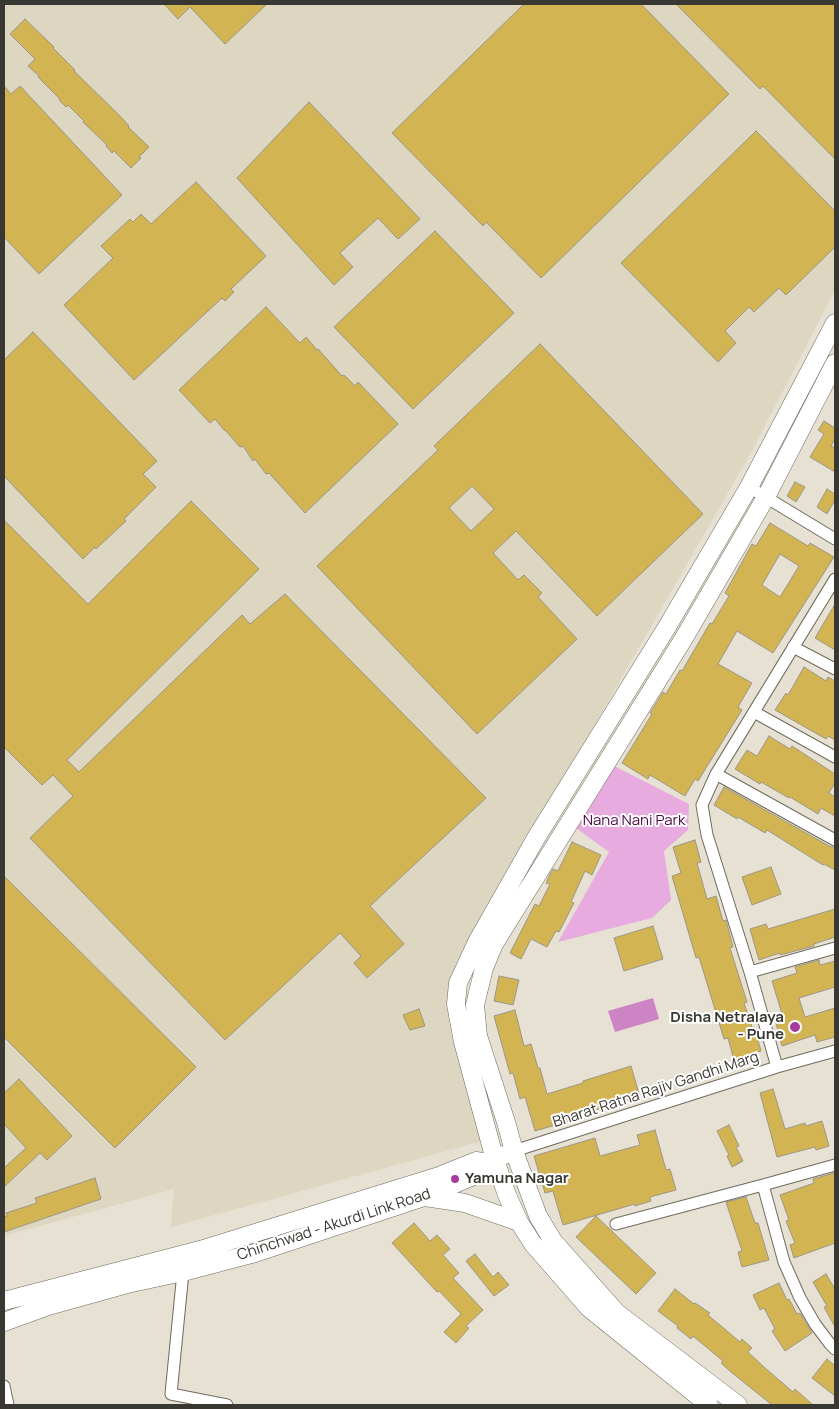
<!DOCTYPE html>
<style>
body{margin:0}
#map{position:relative;width:839px;height:1409px;overflow:hidden;background:#e6e1d2;font-family:Manrope,sans-serif}
canvas{display:block}
.frame{position:absolute;inset:0;border:5px solid #393731;pointer-events:none}
</style>
<div id="map">
<canvas width="839" height="1409"></canvas>
<div class="frame"></div>
</div>
<script>
const context = document.querySelector('canvas').getContext('2d');
context.lineJoin = 'round';
function fillPath(path, color) { context.fillStyle = color; context.fill(path, 'evenodd'); }
const poly = rows => new Path2D(rows.map(r => 'M' + r).join(''));
function trace(path, color, width, dash) { context.strokeStyle = color; context.lineWidth = width; context.lineCap = dash ? 'butt' : 'round'; context.setLineDash(dash || []); context.stroke(path); }
function label(font, color, halo, rows, align = 'center') {
  context.font = font + ' Manrope,sans-serif'; context.lineWidth = 4; context.setLineDash([]); context.textBaseline = 'middle'; context.strokeStyle = halo; context.fillStyle = color; for (const [text, x, y, turn = 0] of rows) {
    context.save(); context.translate(x, y); context.rotate((+turn || 0) * Math.PI / 180); context.textAlign = isNaN(turn) ? turn : align; if (halo) context.strokeText(text, 0, 0); context.fillText(text, 0, 0); context.restore();
  }
}
fillPath(poly([
 [4,4,835,4,835,290,752,451,464,952,452,992,490,1139,171,1227,174,1189,4,1236]
]), '#ddd6c0');
fillPath(poly([
 [614,766,689,804,688,830,664,851,671,900,652,918,558,942,609,852,576,828]
]), '#e7abdf');
fillPath(poly([
 [653,998,659,1019,615,1032,608,1011]
]), '#cd84c4');
const building = poly([
 [164,4,267,4,225,44,190,7,178,19,164,4],
 [524,4,641,4,729,94,541,278,486,222,483,226,392,133,524,4],
 [676,4,835,4,835,159,763,86,760,89,676,4],
 [25,19,54,47,53,48,75,70,74,71,121,117,129,126,128,127,149,147,139,157,141,158,131,168,114,151,112,153,106,146,107,145,83,122,84,121,68,105,66,107,59,100,60,99,38,77,39,76,28,66,35,59,10,34,25,19],
 [4,86,11,94,20,86,122,195,39,274,4,237,4,86],
 [309,102,420,219,398,239,378,218,340,253,353,267,334,285,237,178,309,102],
 [756,131,835,211,835,247,786,295,779,288,754,312,749,307,725,331,736,343,718,362,621,263,756,131],
 [196,182,266,256,231,289,234,292,225,301,222,298,134,380,64,305,113,258,101,246,130,219,133,222,141,214,151,224,196,182],
 [435,231,514,313,413,409,334,327,435,231],
 [266,307,300,343,306,337,317,350,318,349,342,376,344,375,355,386,358,382,398,424,305,513,269,473,266,474,255,459,253,461,243,446,240,447,226,431,224,430,215,419,210,423,179,390,266,307],
 [33,332,157,461,143,474,156,487,124,519,126,521,96,549,95,547,83,559,4,476,4,360,33,332],
 [540,344,703,514,597,616,516,531,493,553,518,580,524,575,542,593,538,597,577,639,477,734,317,566,438,450,434,446,540,344],
 [472,486,494,509,471,531,449,508,472,486],
 [824,421,835,428,835,439,831,446,835,448,835,472,810,457,824,434,818,430,824,421],
 [795,482,805,487,796,502,787,496,795,482],
 [827,489,835,494,835,500,827,514,817,507,827,489],
 [191,501,259,569,67,760,79,772,242,615,250,624,285,594,486,798,370,906,404,944,367,978,354,963,361,956,340,933,225,1040,30,838,73,796,53,775,42,785,4,747,4,520,88,604,191,501],
 [770,523,808,546,810,543,834,557,773,653,737,631,718,664,752,683,738,707,742,710,698,781,695,779,685,796,650,775,648,779,622,763,652,714,650,713,663,692,666,694,680,670,682,671,710,623,712,624,729,596,725,593,752,544,756,546,770,523],
 [780,554,799,566,780,597,762,585,780,554],
 [835,604,835,650,815,638,835,604],
 [804,667,826,681,828,677,835,681,835,740,828,736,826,739,775,710,786,693,788,695,804,667],
 [769,736,790,749,792,746,835,774,835,783,829,793,835,797,835,816,821,808,818,814,790,797,789,798,761,782,760,784,735,769,747,750,757,756,769,736],
 [724,787,831,847,835,847,835,870,824,864,823,865,767,830,765,833,738,817,737,819,714,805,724,787],
 [695,840,701,862,697,863,707,899,716,896,723,921,726,920,733,947,730,948,747,1002,744,1003,754,1033,756,1033,761,1051,734,1060,728,1038,724,1039,699,957,696,958,672,876,681,873,673,847,695,840],
 [572,842,601,855,592,875,585,871,571,902,574,903,559,932,556,931,547,947,531,939,521,959,510,953,535,904,539,906,550,884,546,883,550,874,553,869,558,871,572,842],
 [771,867,781,894,752,905,742,877,771,867],
 [4,876,196,1067,115,1148,4,1037,4,876],
 [835,909,835,937,814,944,814,946,780,955,780,953,759,960,750,929,766,924,768,929,835,909],
 [653,926,663,959,624,971,614,938,653,926],
 [819,960,820,965,835,961,835,987,799,998,805,1017,835,1008,835,1037,817,1042,815,1035,782,1046,775,1019,783,1017,772,981,797,973,795,967,819,960],
 [499,976,519,980,513,1005,494,1001,499,976],
 [419,1009,425,1026,410,1030,403,1015,419,1009],
 [515,1010,524,1046,531,1044,538,1068,540,1068,547,1094,583,1083,583,1081,631,1066,640,1097,585,1113,586,1116,535,1131,525,1097,520,1099,513,1073,510,1074,494,1016,515,1010],
 [19,1079,72,1136,47,1160,40,1153,4,1187,4,1168,26,1148,4,1124,4,1093,19,1079],
 [773,1089,785,1129,805,1123,806,1126,822,1121,829,1146,816,1150,815,1147,777,1157,760,1093,773,1089],
 [729,1125,739,1146,736,1147,743,1161,732,1167,727,1156,729,1155,717,1131,729,1125],
 [655,1130,666,1170,670,1169,676,1190,650,1197,651,1201,635,1206,635,1204,563,1225,553,1191,545,1193,534,1156,595,1138,600,1156,640,1145,637,1135,655,1130],
 [834,1173,835,1177,835,1243,794,1258,790,1245,795,1243,786,1221,789,1220,780,1195,814,1183,813,1179,834,1173],
 [95,1178,101,1199,4,1232,4,1217,7,1216,6,1213,37,1203,35,1198,95,1178],
 [746,1197,755,1223,758,1223,769,1260,742,1267,738,1252,742,1251,726,1202,746,1197],
 [596,1216,656,1273,636,1294,576,1237,596,1216],
 [414,1223,430,1241,437,1235,450,1249,443,1255,459,1273,453,1278,483,1310,466,1326,469,1328,456,1343,444,1332,461,1314,439,1291,437,1292,392,1243,414,1223],
 [475,1254,493,1277,498,1272,509,1285,494,1296,466,1261,475,1254],
 [826,1274,835,1289,835,1327,824,1307,827,1306,813,1282,826,1274],
 [779,1283,787,1300,789,1299,797,1314,800,1313,812,1333,785,1351,772,1331,775,1329,764,1308,760,1310,753,1295,779,1283],
 [675,1289,694,1304,695,1303,710,1313,708,1315,740,1342,742,1339,752,1348,748,1352,765,1368,793,1392,795,1389,813,1405,772,1405,731,1372,721,1363,723,1361,693,1336,691,1339,677,1328,678,1326,658,1311,675,1289],
 [827,1359,835,1366,835,1396,812,1378,827,1359]
]);
fillPath(building, '#d2b453');
trace(building, '#9b9688', 1);
const street = poly([
 [749,487,835,539],
 [793,647,835,669],
 [754,712,835,757],
 [716,774,835,840],
 [750,972,835,948],
 [777,1067,750,972,707,835,702,805,716,774,835,579],
 [514,1151,777,1067,835,1051],
 [763,1185,784,1262,800,1298,815,1324,830,1344,835,1349],
 [616,1224,763,1185,835,1165],
 [183,1272,171,1394,227,1405],
 [4,1386,8,1405]
]);
const primary = poly([
 [425,1197,465,1203,519,1222],
 [4,1301,200,1250,439,1176,476,1161,489,1163],
 [4,1322,48,1306,127,1284,183,1272,255,1253,424,1197,478,1174,489,1163,504,1155],
 [709,1405,589,1308,533,1244,519,1222,507,1195,495,1160,463,1042,456,1004,458,983,477,942,536,838,667,627,749,487,835,323],
 [738,1405,617,1313,553,1241,538,1216,514,1151,506,1122,478,1036,475,1005,484,968,494,944,684,638,766,497,835,363]
]);
trace(street, '#706b5e', 13);
trace(primary, '#706b5e', 19);
trace(street, '#fff', 11);
trace(primary, '#fff', 18);
for (const [x, y, r, color] of [
 [795,1027,6,"#a63c9d"],
 [455,1179,5,"#a63c9d"]
]) { const dot = new Path2D(); dot.arc(x, y, r, 0, 2 * Math.PI); context.fillStyle = color; context.fill(dot); trace(dot, '#fff', 2); }
label('15px', '#4c0947', '#fff', [
 ["Nana Nani Park",634,821]
]);
label('bold 15px', '#393731', '#fff', [
 ["Disha Netralaya",784,1018],
 ["- Pune",784,1035],
 ["Yamuna Nagar",465,1179,"left"]
], 'right');
label('15px', '#393731', '#fff', [
 ["Bharat Ratna Rajiv Gandhi Marg",656,1090,-18],
 ["Chinchwad - Akurdi Link Road",334,1225,-18]
]);
</script>
